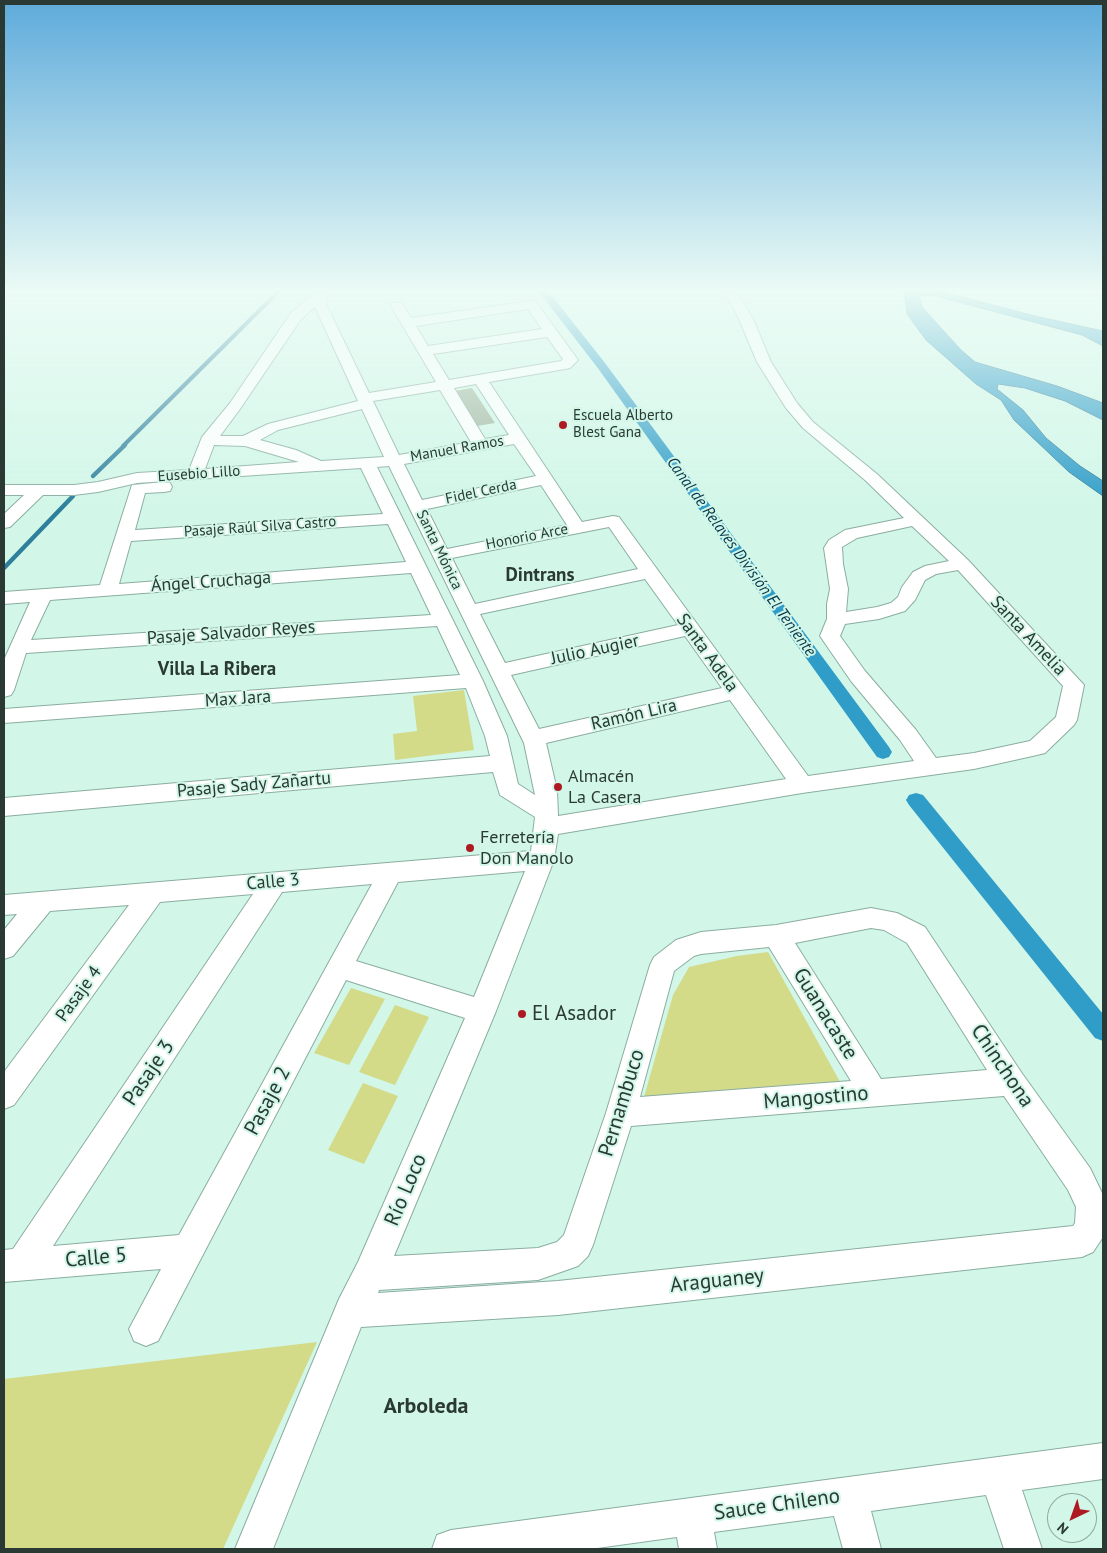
<!DOCTYPE html>
<meta charset="utf-8">
<style>
body{margin:0}
#map{position:relative;width:1107px;height:1553px;overflow:hidden;background:#d2f7e9;font-family:"PT Sans",sans-serif}
canvas{display:block}
.frame{position:absolute;inset:0;border:5px solid #2b3934;pointer-events:none}
.north{position:absolute;left:1047px;top:1493px;width:50px;height:50px;box-sizing:border-box;background:#d2f7e9;border:1px solid #8faba1;border-radius:50%;rotate:222deg;font-size:14px;font-weight:700;line-height:20px;text-align:center;color:#2b3934}
.north::after{content:'';display:block;margin:auto;width:18px;height:22px;background:#ad1a22;clip-path:polygon(50% 0,100% 100%,50% 72%,0 100%)}
</style>
<div id="map">
<canvas width="1107" height="1553"></canvas>
<div class="frame"></div>
<div class="north">N</div>
</div>
<script>
const context = document.querySelector('canvas').getContext('2d');
context.lineJoin = 'round';
function fillPath(path, color) { context.fillStyle = color; context.fill(path, 'evenodd'); }
const poly = rows => new Path2D(rows.map(r => 'M' + r).join(''));
function trace(path, color, width, dash) { context.strokeStyle = color; context.lineWidth = width; context.lineCap = dash ? 'butt' : 'round'; context.setLineDash(dash || []); context.stroke(path); }
function label(font, color, halo, rows, align = 'center') {
  context.font = font + ' "PT Sans",sans-serif'; context.lineWidth = 4; context.setLineDash([]); context.textBaseline = 'middle'; context.strokeStyle = halo; context.fillStyle = color; for (const [text, x, y, turn = 0] of rows) {
    context.save(); context.translate(x, y); context.rotate((+turn || 0) * Math.PI / 180); context.textAlign = isNaN(turn) ? turn : align; if (halo) context.strokeText(text, 0, 0); context.fillText(text, 0, 0); context.restore();
  }
}
fillPath(poly([
 [464,690,474,750,395,760,393,734,417,731,413,696],
 [768,952,844,1089,642,1104,673,995,689,967,737,956],
 [351,988,385,999,349,1065,314,1053],
 [395,1005,429,1017,395,1085,359,1072],
 [363,1083,398,1096,364,1164,328,1150],
 [317,1342,223,1549,4,1549,4,1379]
]), '#d3da88');
const water = poly([
 [902,292,943,292,1035,316,1103,331,1103,346,1082,335,932,295,919,296,922,307,961,350,975,362,1057,386,1103,403,1103,420,1065,401,1025,388,998,384,997,389,1023,410,1046,438,1080,466,1103,481,1103,496,1069,472,1014,420,1001,400,976,384,926,340,907,314,905,296,902,292]
]);
fillPath(water, '#309dc8');
trace(water, '#2e7f9c', 1);
trace(poly([
 [123,446,278,292]
]), '#2e7f9c', 4);
trace(poly([
 [93,476,125,445],
 [4,568,73,496]
]), '#2e7f9c', 4.5);
fillPath(poly([
 [539,292,549,292,605,363,889,747,892,752,889,757,883,759,877,757,597,367,539,292],
 [916,793,923,795,1103,1014,1103,1041,1095,1038,909,805,906,800,909,795,916,793]
]), '#309dc8');
fillPath(poly([
 [472,388,495,423,477,426,455,391]
]), '#a1b69e');
const minor = poly([
 [316,292,328,292,326,304,369,393,436,382,391,306,392,303,402,303,411,318,531,301,536,302,578,360,570,368,565,369,489,382,582,522,613,516,619,517,808,776,914,761,900,740,851,681,820,636,827,619,827,604,830,589,824,548,829,540,845,530,904,518,865,480,803,428,786,408,757,362,739,319,725,292,737,292,753,319,771,362,797,403,813,422,877,474,968,560,1084,685,1077,720,1074,725,1045,753,1037,755,974,769,802,793,558,834,554,860,496,1011,394,1256,538,1248,557,1242,564,1235,606,1113,650,965,654,957,676,940,701,932,776,925,871,908,897,913,925,927,1021,1072,1090,1168,1103,1195,1103,1237,1093,1252,1082,1257,558,1315,361,1327,273,1549,235,1549,339,1299,358,1262,465,1018,346,980,158,1341,146,1346,134,1341,129,1329,161,1269,4,1282,4,1250,13,1249,253,894,160,902,14,1105,4,1109,4,1072,129,905,50,911,13,956,4,959,4,930,17,914,4,915,4,895,531,851,535,817,500,795,493,772,4,816,4,798,490,756,485,736,466,688,4,723,4,709,460,675,437,626,26,653,14,690,11,695,4,697,4,660,30,602,4,604,4,592,100,585,132,485,164,482,170,483,172,487,170,491,164,492,145,493,135,530,383,514,361,468,137,483,98,492,74,495,43,495,10,527,4,528,4,514,24,495,4,495,4,485,74,485,98,482,137,473,189,470,202,437,230,403,291,313,316,292],
 [315,307,358,401,268,424,243,436,220,436,240,409,301,319,315,307],
 [528,309,542,329,428,346,416,326,528,309],
 [547,337,563,359,561,361,449,380,433,354,547,337],
 [476,384,509,435,485,439,454,388,476,384],
 [440,390,471,442,399,455,373,401,440,390],
 [362,409,384,457,321,461,296,450,260,440,278,430,362,409],
 [514,444,536,476,422,500,404,464,514,444],
 [214,445,245,446,299,462,205,469,214,445],
 [389,466,524,743,535,795,518,784,507,736,483,681,377,467,389,466],
 [541,485,567,525,447,549,427,509,541,485],
 [388,524,406,562,119,584,131,541,388,524],
 [912,526,949,561,925,566,913,572,902,587,898,597,891,603,877,607,846,612,848,589,843,564,842,547,857,538,912,526],
 [609,527,638,569,475,604,452,558,609,527],
 [958,570,1063,686,1056,717,1030,741,974,753,936,758,916,730,865,671,840,636,845,624,879,619,905,611,915,600,925,580,936,574,958,570],
 [411,573,431,615,31,640,50,600,411,573],
 [645,579,678,625,505,663,480,614,645,579],
 [685,636,722,688,539,729,511,675,685,636],
 [730,700,786,779,558,816,557,790,546,743,730,700],
 [525,871,474,997,356,961,398,882,525,871],
 [372,884,179,1235,53,1246,282,892,372,884],
 [871,928,884,930,907,943,987,1070,881,1079,795,943,871,928],
 [769,947,851,1081,640,1097,674,971,694,956,701,954,769,947],
 [1004,1096,1068,1190,1076,1207,1075,1223,1073,1226,558,1281,378,1293,379,1290,538,1280,578,1266,588,1256,593,1245,631,1126,1004,1096],
 [1103,1443,1103,1479,1022,1490,1042,1549,1004,1549,986,1495,871,1511,881,1549,843,1549,834,1516,714,1532,717,1549,679,1549,677,1537,590,1549,432,1549,437,1535,451,1530,1103,1443]
]);
trace(minor, '#8aada0', 2);
fillPath(minor, '#fff');
const sky = context.createLinearGradient(0, 0, 0, 509);
sky.addColorStop(0, '#5eabdb');
sky.addColorStop(0.57, '#ebfbf5');
sky.addColorStop(1, '#ebfbf500');
context.fillStyle = sky;
context.fillRect(0, 0, 1107, 509);
for (const [x, y, r, color] of [
 [563,425,5,"#ad1a22"],
 [558,787,5,"#ad1a22"],
 [470,848,5,"#ad1a22"],
 [522,1014,5,"#ad1a22"]
]) { const dot = new Path2D(); dot.arc(x, y, r, 0, 2 * Math.PI); context.fillStyle = color; context.fill(dot); trace(dot, '#d2f7e9', 2); }
label('15px', '#2b3934', '#d2f7e9', [
 ["Escuela Alberto",573,416],
 ["Blest Gana",573,433]
], 'left');
label('15px', '#2b3934', '#d2f7e9', [
 ["Manuel Ramos",457,449,-10],
 ["Eusebio Lillo",199,474,-4],
 ["Fidel Cerda",481,492,-12],
 ["Pasaje Raúl Silva Castro",260,527,-4],
 ["Honorio Arce",527,537,-11],
 ["Santa Mónica",439,550,64]
]);
label('italic 16px', '#063649', '#d2f7e9', [
 ["Canal de Relaves División El Teniente",741,557,54]
]);
label('18px', '#2b3934', '#d2f7e9', [
 ["Ángel Cruchaga",211,582,-4],
 ["Pasaje Salvador Reyes",231,633,-4],
 ["Santa Amelia",1028,636,47],
 ["Julio Augier",595,650,-12],
 ["Santa Adela",707,653,54],
 ["Max Jara",238,699,-4],
 ["Ramón Lira",634,715,-13],
 ["Pasaje Sady Zañartu",254,785,-5],
 ["Calle 3",273,882,-5],
 ["Pasaje 4",79,994,-54]
]);
label('18px', '#2b3934', '#d2f7e9', [
 ["Almacén",568,777],
 ["La Casera",568,798],
 ["Ferretería",480,838],
 ["Don Manolo",480,859]
], 'left');
label('bold 19px', '#2b3934', '#d2f7e9', [
 ["Dintrans",540,576],
 ["Villa La Ribera",217,670]
]);
label('21px', '#2b3934', '#d2f7e9', [
 ["El Asador",532,1014]
], 'left');
label('21px', '#2b3934', '#d2f7e9', [
 ["Guanacaste",825,1014,58],
 ["Chinchona",1002,1066,56],
 ["Pasaje 3",149,1073,-56],
 ["Mangostino",816,1098,-5],
 ["Pasaje 2",268,1101,-62],
 ["Pernambuco",622,1103,-73],
 ["Río Loco",406,1190,-67],
 ["Calle 5",96,1258,-5],
 ["Araguaney",717,1281,-6],
 ["Sauce Chileno",777,1505,-8]
]);
label('bold 22px', '#2b3934', '#d2f7e9', [
 ["Arboleda",426,1407]
]);
</script>
